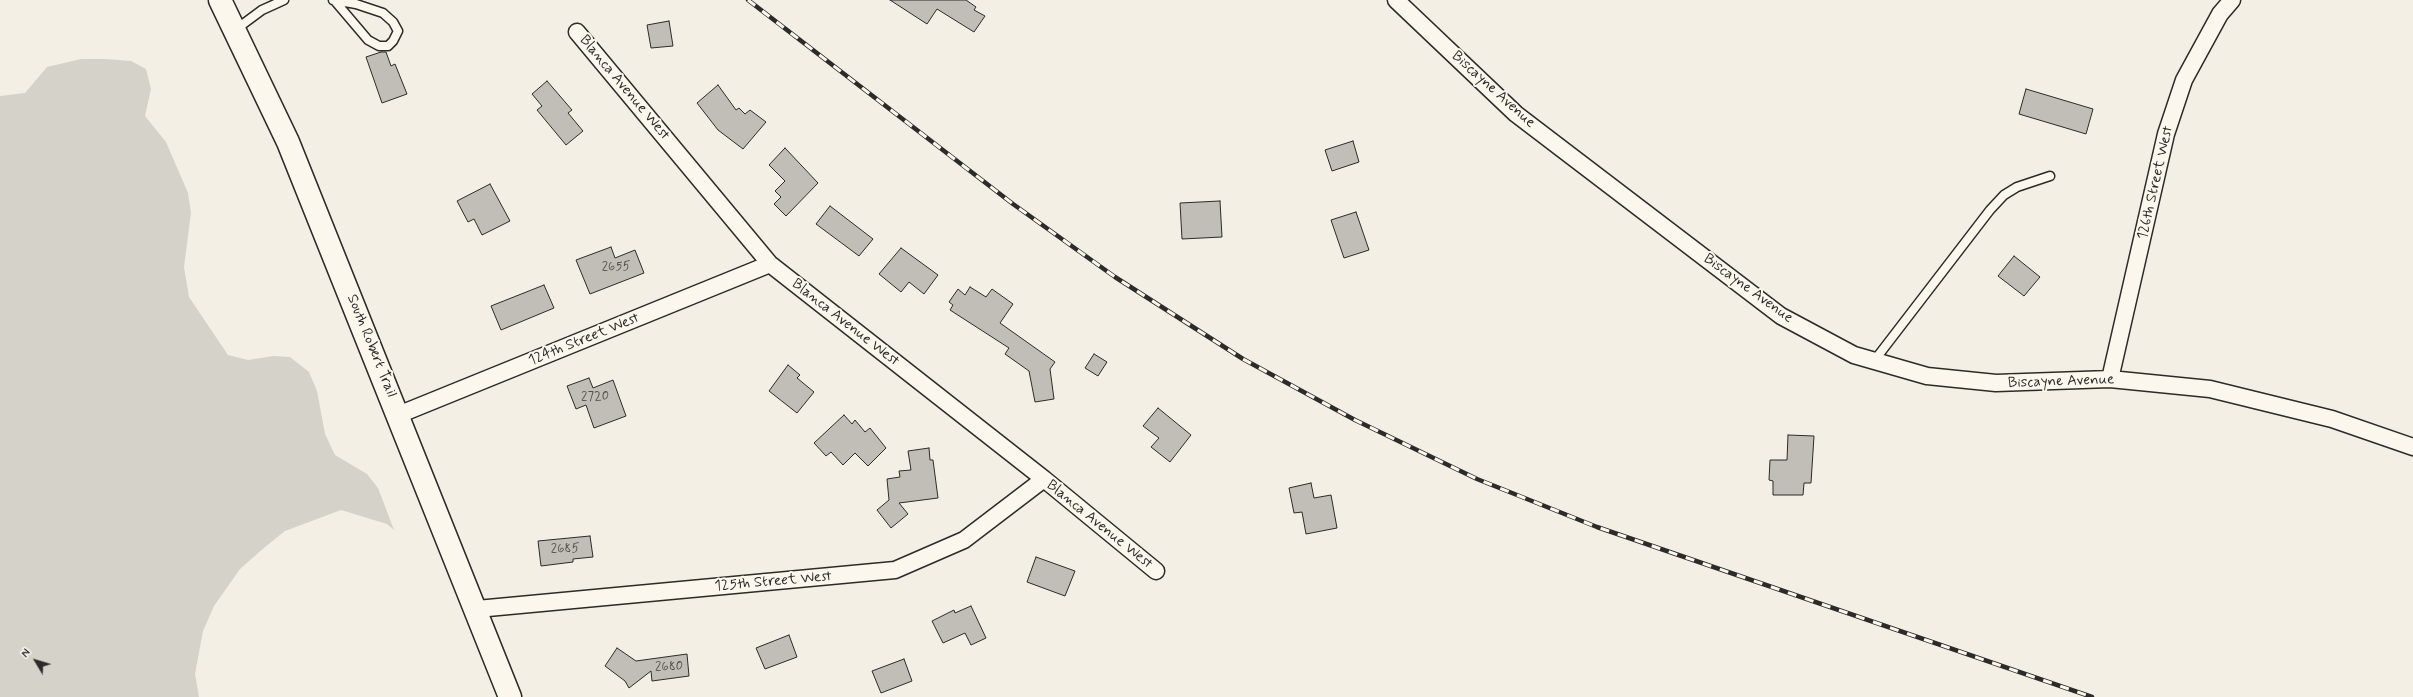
<!DOCTYPE html>
<style>
body{margin:0}
#map{position:relative;width:2413px;height:697px;overflow:hidden;background:#f3efe4;font-family:Mynerve,sans-serif}
canvas{display:block}
.north{position:absolute;left:16px;top:641px;width:40px;height:40px;-webkit-text-stroke:3px #fbf7ec;paint-order:stroke;rotate:308deg;font-size:11px;font-weight:700;line-height:16px;text-align:center;color:#2b2b2b}
.north::after{content:'';display:block;margin:auto;width:14px;height:18px;background:#2b2b2b;clip-path:polygon(50% 0,100% 100%,50% 72%,0 100%)}
</style>
<div id="map">
<canvas width="2413" height="697"></canvas>
<div class="north">N</div>
</div>
<script>
const context = document.querySelector('canvas').getContext('2d');
context.lineJoin = 'round';
function fillPath(path, color) { context.fillStyle = color; context.fill(path, 'evenodd'); }
const poly = rows => new Path2D(rows.map(r => 'M' + r).join(''));
function trace(path, color, width, dash) { context.strokeStyle = color; context.lineWidth = width; context.lineCap = dash ? 'butt' : 'round'; context.setLineDash(dash || []); context.stroke(path); }
function label(font, color, halo, rows, align = 'center') {
  context.font = font + ' Mynerve,sans-serif'; context.lineWidth = 4; context.setLineDash([]); context.textBaseline = 'middle'; context.strokeStyle = halo; context.fillStyle = color; for (const [text, x, y, turn = 0] of rows) {
    context.save(); context.translate(x, y); context.rotate((+turn || 0) * Math.PI / 180); context.textAlign = isNaN(turn) ? turn : align; if (halo) context.strokeText(text, 0, 0); context.fillText(text, 0, 0); context.restore();
  }
}
fillPath(poly([
 [81,59,106,59,131,61,146,69,151,89,145,116,166,142,188,193,191,213,184,267,189,297,228,355,248,360,274,356,290,357,309,372,317,391,325,434,335,455,367,474,378,488,394,530,387,524,341,510,285,531,265,547,240,569,214,606,203,631,195,674,199,697,0,697,0,96,25,93,47,67]
]), '#d5d2c9');
const building = poly([
 [890,0,966,0,976,7,974,10,985,16,974,32,937,9,927,24,890,0],
 [669,21,673,46,651,48,647,25,669,21],
 [381,52,386,52,391,66,395,64,407,94,382,103,366,57,381,52],
 [547,81,572,110,568,113,583,131,566,145,537,110,542,106,532,94,547,81],
 [718,85,736,110,739,108,745,114,750,110,766,122,743,149,718,130,697,103,718,85],
 [2026,89,2093,109,2086,134,2019,114,2026,89],
 [1353,141,1359,162,1332,171,1325,150,1353,141],
 [785,148,818,183,786,216,774,204,781,197,775,191,785,181,769,165,785,148],
 [490,184,510,221,482,235,474,219,468,222,457,201,490,184],
 [1220,201,1222,237,1182,239,1180,203,1220,201],
 [830,206,873,239,859,256,816,224,830,206],
 [1356,212,1369,250,1344,258,1331,220,1356,212],
 [611,247,615,258,635,250,644,273,590,294,576,260,611,247],
 [901,248,938,275,924,294,909,282,901,292,879,274,901,248],
 [2014,256,2040,277,2024,296,1998,276,2014,256],
 [544,285,554,308,501,330,491,306,544,285],
 [970,287,986,297,992,289,1013,304,1000,323,1055,362,1050,369,1054,399,1035,402,1029,371,1005,354,1009,348,950,310,953,305,949,302,958,289,965,295,970,287],
 [1094,354,1107,362,1098,376,1085,368,1094,354],
 [788,365,800,375,797,378,814,392,797,413,769,391,788,365],
 [589,378,593,388,613,380,626,416,594,428,586,405,576,409,567,386,589,378],
 [1158,408,1191,435,1170,462,1151,447,1159,438,1143,426,1158,408],
 [844,415,852,424,855,420,865,432,870,428,886,448,868,466,855,453,843,465,831,452,826,456,814,443,844,415],
 [1788,435,1814,436,1811,483,1804,483,1803,495,1773,495,1773,481,1769,480,1770,460,1787,460,1788,435],
 [929,448,930,460,933,460,938,498,899,503,908,514,891,528,877,510,889,500,887,479,900,477,899,471,911,470,908,451,929,448],
 [1311,483,1314,498,1331,495,1337,528,1306,534,1302,512,1294,513,1289,488,1311,483],
 [590,536,593,557,573,559,573,562,541,566,538,541,590,536],
 [1036,557,1075,571,1065,596,1027,582,1036,557],
 [971,606,986,638,971,645,965,633,943,643,932,621,954,610,955,613,971,606],
 [789,635,797,657,765,669,756,648,789,635],
 [617,648,636,661,687,654,689,676,652,681,651,671,629,688,625,681,605,666,617,648],
 [904,659,912,681,881,693,872,671,904,659]
]);
fillPath(building, '#c0beb6');
trace(building, '#2b2b2b', 1);
const lane = poly([
 [333,0,334,0,356,4,383,13,393,22,398,31,393,41,388,46,379,46,368,40,334,0],
 [235,30,262,10,284,0],
 [1874,361,1990,210,2004,195,2017,187,2050,176]
]);
const street = poly([
 [1396,0,1516,114,1781,316,1854,355,1927,376,1996,383,2110,379,2210,389,2332,419,2413,447],
 [577,32,770,264,1044,479,1156,571],
 [2110,379,2166,134,2184,80,2220,14,2232,0],
 [398,415,770,264],
 [477,609,895,570,964,540,1044,479]
]);
const primary = poly([
 [220,0,288,142,510,697]
]);
trace(lane, '#2b2b2b', 11);
trace(street, '#2b2b2b', 19);
trace(primary, '#2b2b2b', 25);
trace(lane, '#fbf7ec', 8);
trace(street, '#fbf7ec', 16);
trace(primary, '#fbf7ec', 22);
const rail = poly([
 [748,0,1013,204,1115,277,1243,359,1355,420,1477,479,1597,527,2092,697]
]);
trace(rail, '#2b2b2b', 4.5);
trace(rail, '#fbf7ec', 3, [9]);
label('13px', '#50504e', null, [
 ["2655",616,267],
 ["2720",595,397],
 ["2685",565,549],
 ["2680",669,667]
]);
label('15px', '#2b2b2b', '#fbf7ec', [
 ["Blanca Avenue West",624,88,50],
 ["Biscayne Avenue",1493,90,42],
 ["126th Street West",2156,183,-77],
 ["Biscayne Avenue",1748,289,36],
 ["Blanca Avenue West",845,323,38],
 ["124th Street West",584,340,-22],
 ["South Robert Trail",371,346,68],
 ["Biscayne Avenue",2061,382,-2],
 ["Blanca Avenue West",1099,525,39],
 ["125th Street West",773,582,-5]
]);
</script>
